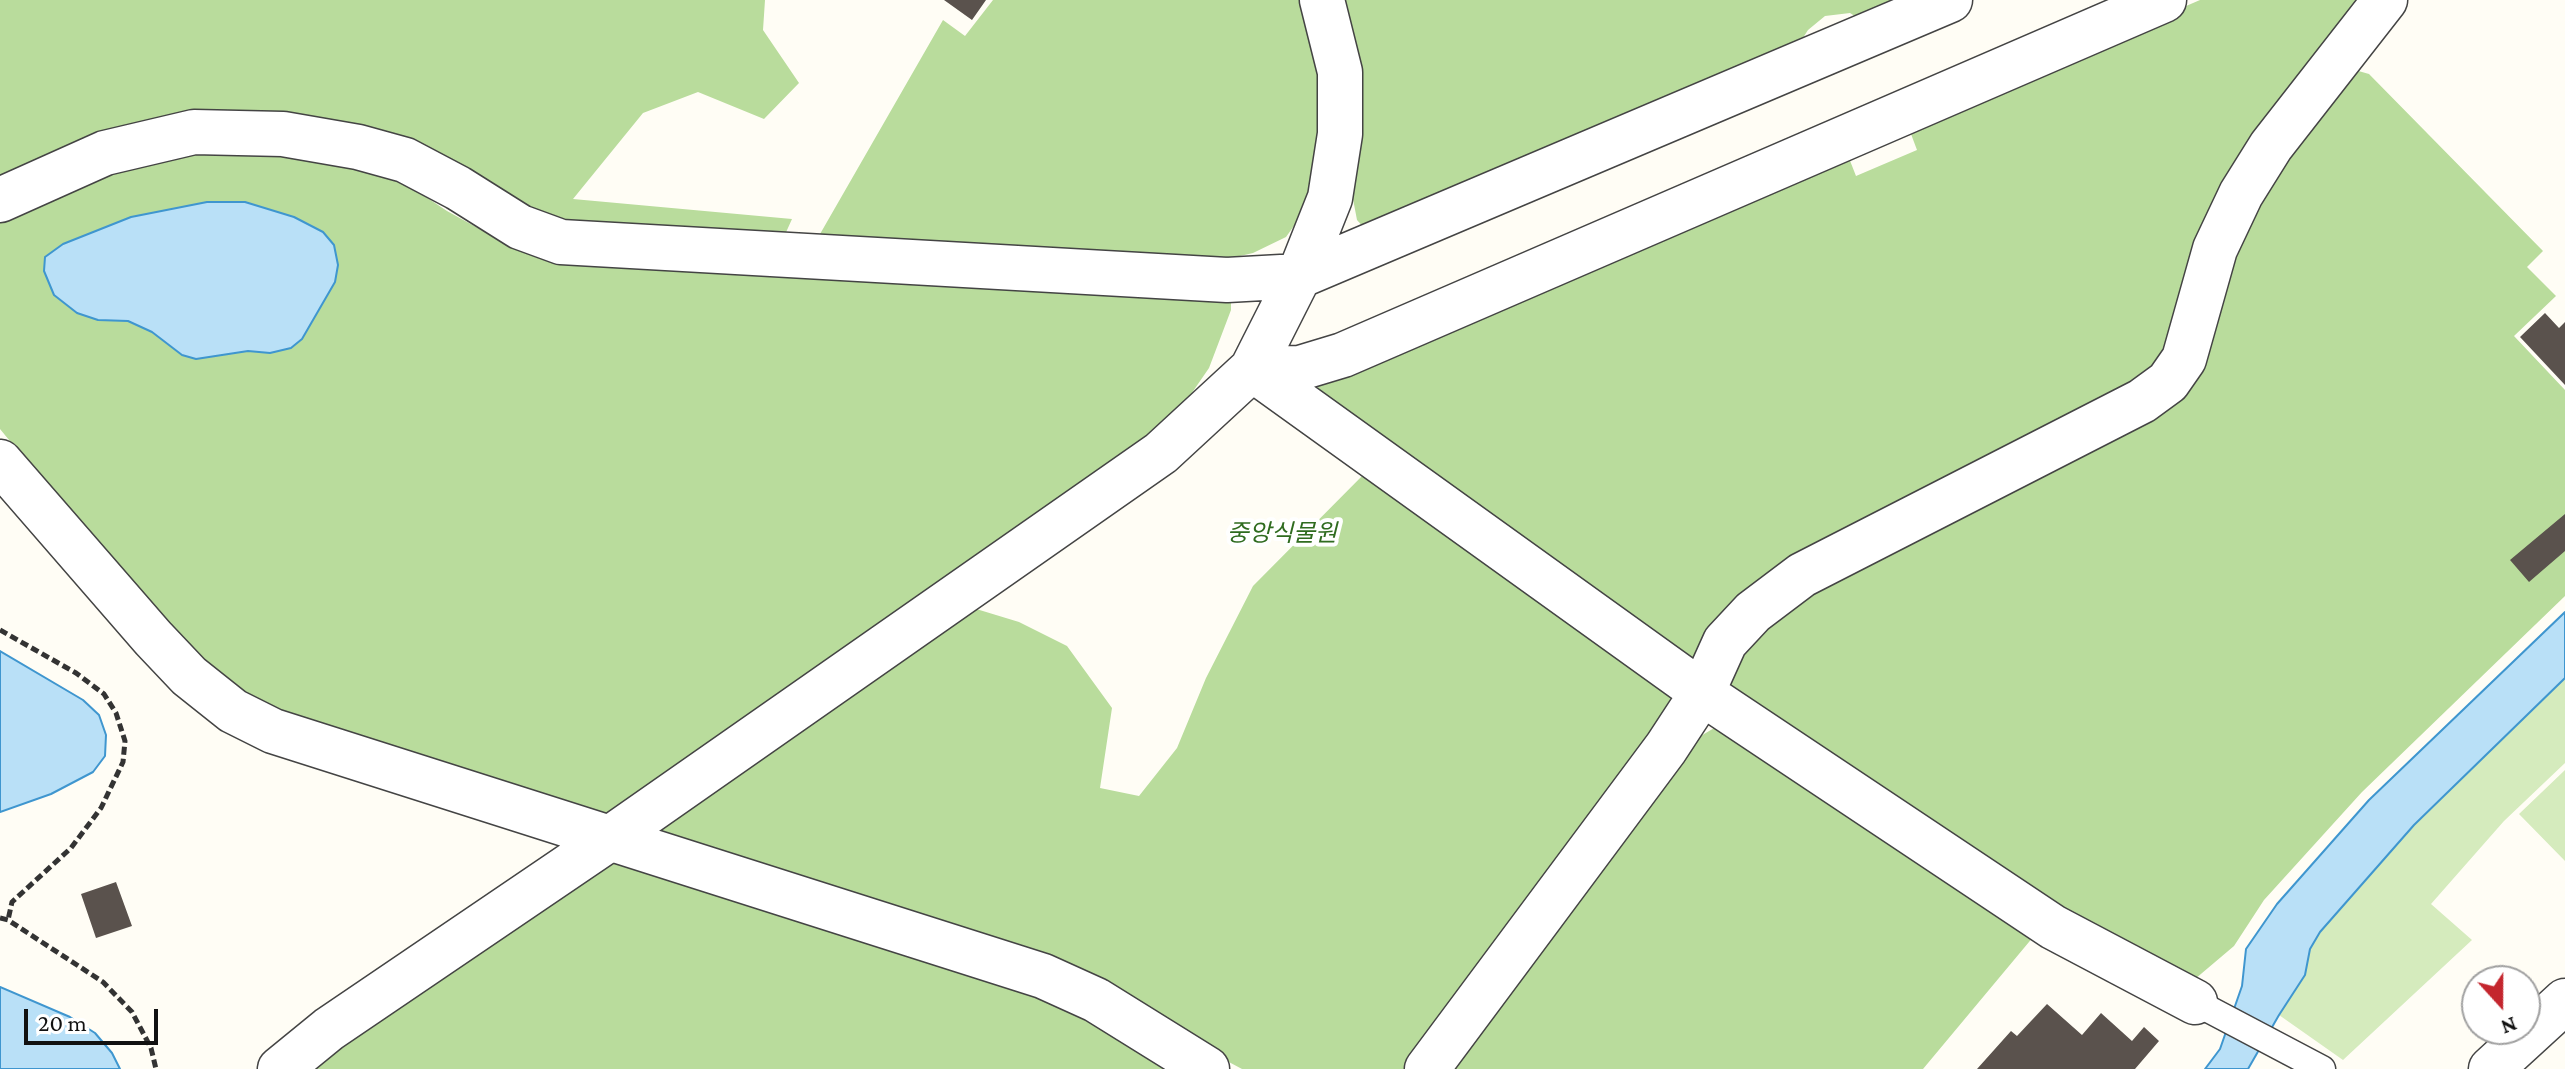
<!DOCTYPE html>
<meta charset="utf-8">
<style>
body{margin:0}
#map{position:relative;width:2565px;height:1069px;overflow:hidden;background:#fffdf5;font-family:"Crimson Pro",serif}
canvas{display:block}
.north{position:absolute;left:2461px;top:965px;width:80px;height:80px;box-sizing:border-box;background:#fff;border:2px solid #a0a0a0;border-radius:50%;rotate:159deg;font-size:22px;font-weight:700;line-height:32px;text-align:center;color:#111}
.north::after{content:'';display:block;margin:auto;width:28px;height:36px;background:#c4262e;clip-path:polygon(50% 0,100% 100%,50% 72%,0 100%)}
.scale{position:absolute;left:24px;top:1009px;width:134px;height:36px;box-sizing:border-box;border:4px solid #111;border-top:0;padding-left:10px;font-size:24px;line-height:28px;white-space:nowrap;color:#111;-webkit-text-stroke:6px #fff;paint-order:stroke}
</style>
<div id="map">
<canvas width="2565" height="1069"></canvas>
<div class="north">N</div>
<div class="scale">20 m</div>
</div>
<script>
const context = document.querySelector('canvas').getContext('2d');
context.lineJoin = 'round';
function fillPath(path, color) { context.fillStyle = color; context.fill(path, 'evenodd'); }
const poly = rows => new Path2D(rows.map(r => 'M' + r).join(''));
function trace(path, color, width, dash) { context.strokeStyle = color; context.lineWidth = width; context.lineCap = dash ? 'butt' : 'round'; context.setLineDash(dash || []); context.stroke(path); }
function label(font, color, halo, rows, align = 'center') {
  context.font = font + ' "Crimson Pro","Noto Sans KR",serif'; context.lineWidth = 8; context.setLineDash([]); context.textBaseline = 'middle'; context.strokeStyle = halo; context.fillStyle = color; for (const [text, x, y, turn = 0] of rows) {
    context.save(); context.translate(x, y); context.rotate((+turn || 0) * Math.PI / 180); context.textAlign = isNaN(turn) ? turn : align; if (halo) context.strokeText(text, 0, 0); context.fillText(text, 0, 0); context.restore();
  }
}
fillPath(poly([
 [2565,678,2565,763,2504,821,2431,904,2472,940,2343,1060,2279,1015,2305,975,2310,949,2320,932,2414,825],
 [2565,770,2565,861,2519,814]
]), '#d5ebbd');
fillPath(poly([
 [0,0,765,0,763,30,799,83,764,119,698,92,643,113,573,199,792,219,783,239,557,227,281,123,0,187],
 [993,0,1314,0,1330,83,1311,202,1286,237,1253,253,1214,262,816,241,943,20,965,36],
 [1338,0,1922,0,1867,24,1850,13,1825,16,1808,30,1790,58,1366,230,1357,220,1353,199,1362,129],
 [2200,0,2370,0,2163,366,1690,664,1317,392,1319,382,1847,153,1856,176,1917,150,1908,126],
 [2355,70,2369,74,2543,251,2527,267,2556,296,2514,336,2565,390,2565,596,2362,792,2264,900,2234,946,2195,979,2078,917,1732,702,1723,683,1761,615,2101,443,2215,314,2256,196],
 [202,145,284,149,399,179,447,211,507,244,1231,302,1231,310,1209,368,1187,400,1157,430,605,818,238,697,156,619,0,429,0,215,38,194],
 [1368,470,1680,702,1415,1069,1242,1069,1197,1045,659,836,659,827,973,608,1019,622,1067,646,1112,708,1100,788,1139,796,1177,748,1206,678,1253,586],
 [1721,724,2039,930,1923,1069,1450,1069,1699,737],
 [619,860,1035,986,1189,1069,303,1069,597,866]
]), '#b9dc9c');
const water = poly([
 [207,202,245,202,294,217,323,232,334,245,338,265,335,282,302,339,291,348,270,353,248,351,196,359,182,355,152,332,128,321,98,320,77,313,54,295,44,271,45,257,63,244,131,217,207,202],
 [2565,612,2565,678,2414,825,2320,932,2310,949,2305,975,2279,1015,2248,1069,2205,1069,2220,1049,2242,986,2246,949,2277,904,2369,800,2565,612],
 [0,651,83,700,99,715,106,735,105,756,93,772,51,794,0,812,0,651],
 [0,987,70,1017,95,1033,112,1053,120,1069,0,1069,0,987]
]);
fillPath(water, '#b9e0f7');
trace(water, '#3f96cf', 2);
fillPath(poly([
 [944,0,986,0,972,20],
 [2545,313,2559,328,2565,322,2565,385,2520,337],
 [2565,514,2565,551,2529,582,2510,560],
 [116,882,132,926,96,938,81,894],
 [2047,1004,2082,1035,2101,1013,2132,1041,2144,1027,2159,1041,2135,1069,1977,1069,2011,1031,2017,1036]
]), '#5a524d');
const lane = poly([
 [2195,1002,2322,1069]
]);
const street = poly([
 [0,200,105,153,194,132,283,134,358,147,405,160,458,188,520,227,561,242,1227,280,1299,276,1950,0],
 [1252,369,1714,701,2053,927,2195,1002],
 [1252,369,1300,368,1343,355,2164,0],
 [0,462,153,638,189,676,233,711,273,731,1043,976,1096,1000,1207,1069],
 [280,1069,329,1029,609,839,1161,453,1252,369,1299,276,1330,198,1340,134,1340,72,1322,0],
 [1427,1069,1666,748,1702,693,1725,642,1753,612,1802,575,2142,401,2168,382,2184,359,2215,249,2241,194,2271,146,2385,0],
 [2491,1069,2565,1001]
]);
trace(lane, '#444', 29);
trace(street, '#444', 47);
trace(poly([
 [0,630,76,673,104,694,116,713,125,741,123,762,101,808,71,848,12,902,8,920],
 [0,918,8,920,103,982,132,1012,151,1048,156,1069]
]), '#333', 5, [8, 4]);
trace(lane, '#fff', 26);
trace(street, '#fff', 44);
label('italic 24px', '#2f6b1f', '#fff', [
 ["중앙식물원",1282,534]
]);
</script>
